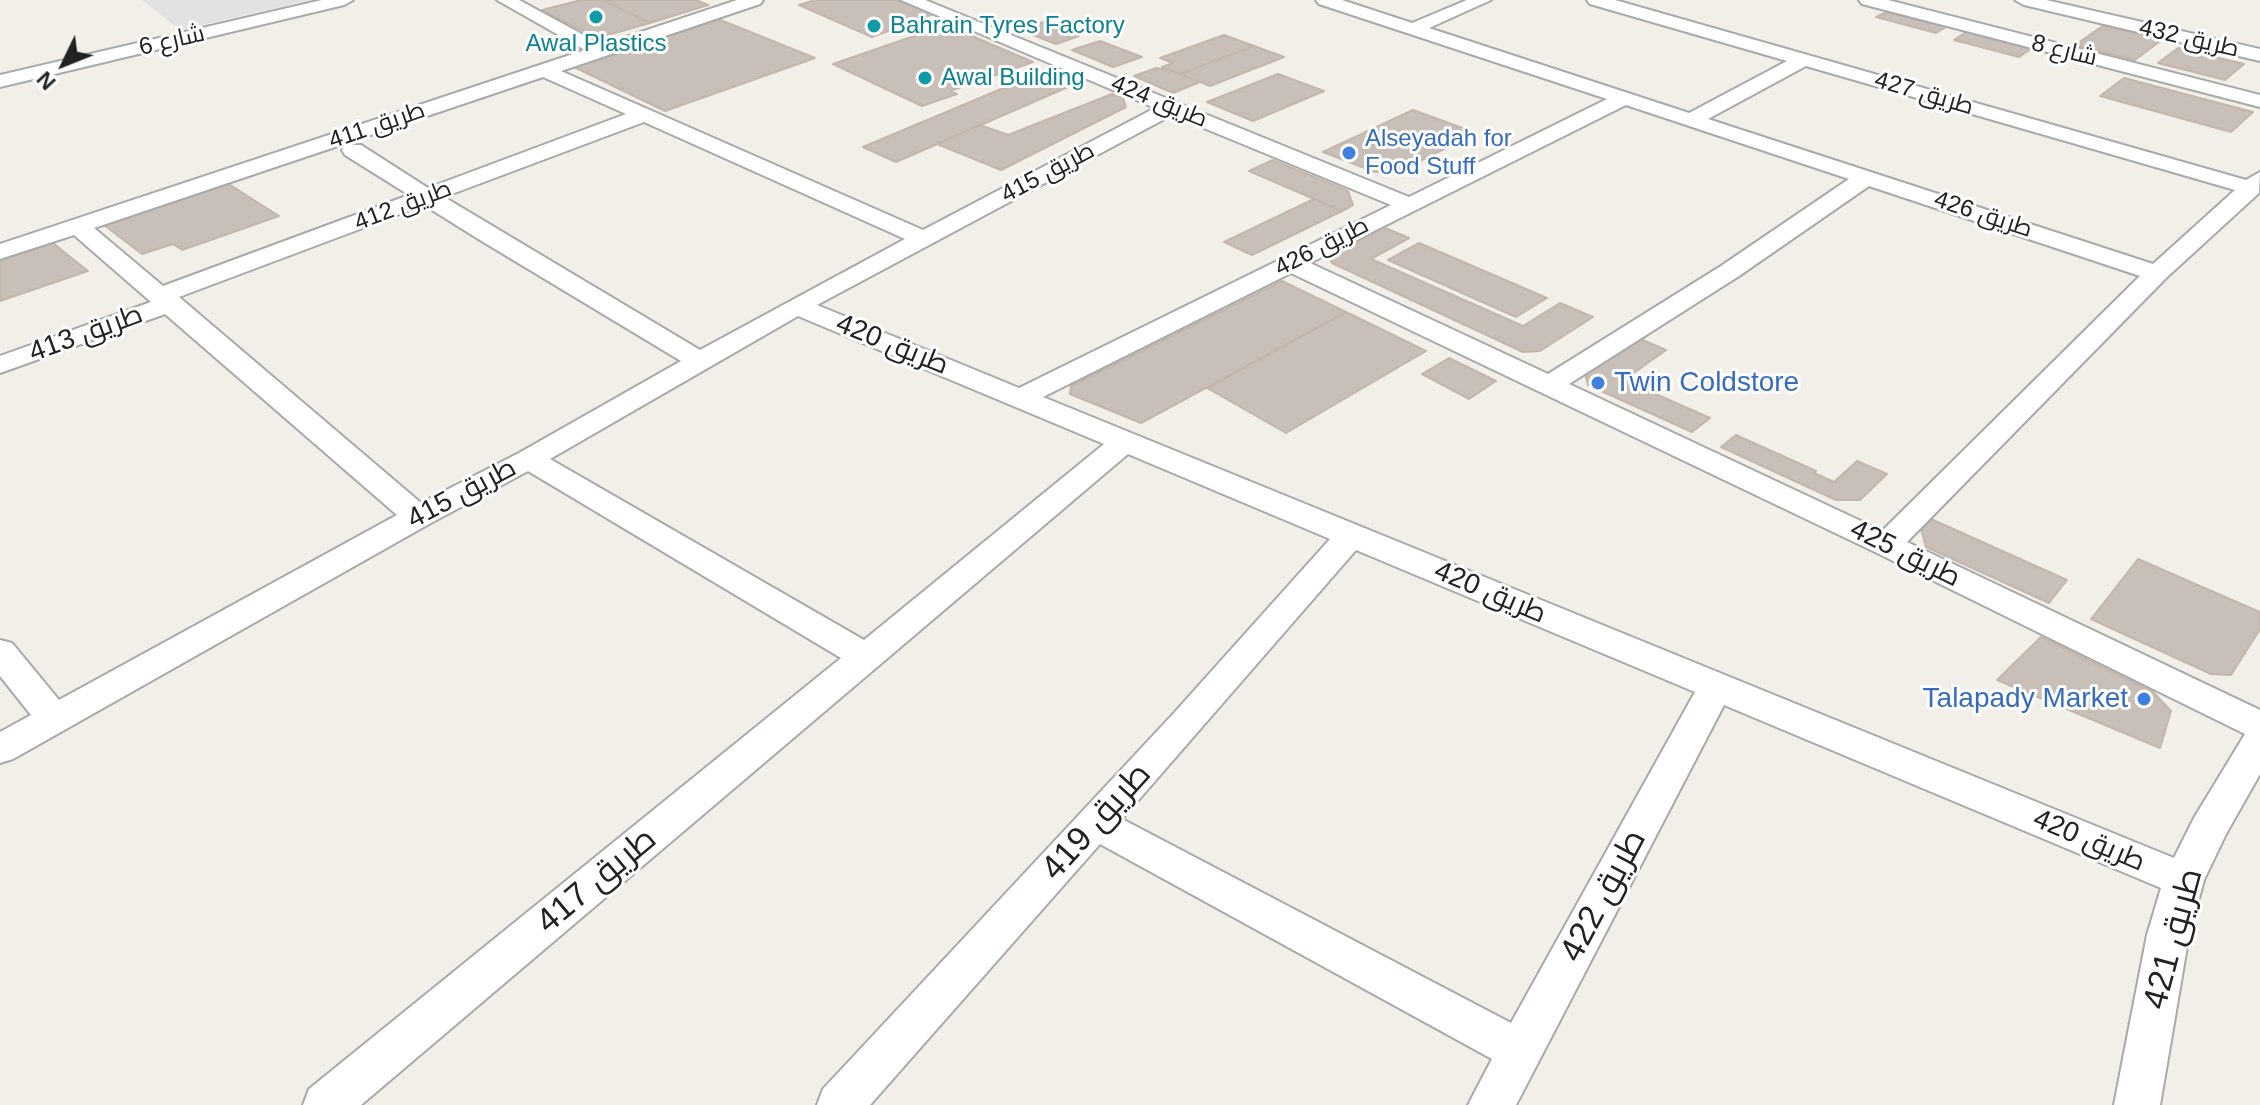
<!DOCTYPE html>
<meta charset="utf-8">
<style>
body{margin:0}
#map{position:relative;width:2260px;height:1105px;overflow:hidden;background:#f2efe9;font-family:Arial,sans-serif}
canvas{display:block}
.north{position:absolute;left:24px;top:24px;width:80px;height:80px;-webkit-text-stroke:6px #fff;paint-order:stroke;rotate:227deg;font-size:22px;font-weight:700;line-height:32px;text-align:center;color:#222}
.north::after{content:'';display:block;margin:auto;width:28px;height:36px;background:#222;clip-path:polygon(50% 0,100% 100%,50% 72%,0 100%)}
</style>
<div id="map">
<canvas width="2260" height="1105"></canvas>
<div class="north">N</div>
</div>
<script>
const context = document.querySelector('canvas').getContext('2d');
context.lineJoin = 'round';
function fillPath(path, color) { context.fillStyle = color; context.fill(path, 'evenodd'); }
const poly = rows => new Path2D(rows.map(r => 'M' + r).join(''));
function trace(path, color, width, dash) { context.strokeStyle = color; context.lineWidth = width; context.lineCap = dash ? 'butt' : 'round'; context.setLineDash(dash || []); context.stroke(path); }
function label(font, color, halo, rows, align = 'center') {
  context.font = font + ' Arial,Cairo,sans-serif'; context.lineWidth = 6; context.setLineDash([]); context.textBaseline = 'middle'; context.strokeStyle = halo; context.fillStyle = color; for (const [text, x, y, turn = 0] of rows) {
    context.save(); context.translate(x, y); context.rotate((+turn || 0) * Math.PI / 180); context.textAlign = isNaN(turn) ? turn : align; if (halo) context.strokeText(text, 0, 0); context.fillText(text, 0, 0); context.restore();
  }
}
fillPath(poly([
 [142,0,310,0,180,30]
]), '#e2e2e2');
const building = poly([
 [581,0,603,0,650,23,597,38,542,10,581,0],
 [603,0,696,0,708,5,650,23,603,0],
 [898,0,933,14,872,37,799,5,815,0,898,0],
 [1887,12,1946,27,1936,33,1876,17,1887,12],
 [713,17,815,58,665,111,574,67,579,59,713,17],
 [1043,22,1079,36,1056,44,1020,30,1043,22],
 [946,25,1033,62,950,91,957,94,922,106,833,64,946,25],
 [2104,25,2163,39,2135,60,2075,45,2104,25],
 [1966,32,2031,49,2019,57,1954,40,1966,32],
 [1224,35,1254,46,1180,74,1162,67,1173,63,1160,58,1224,35],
 [1100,41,1142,57,1113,67,1072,50,1100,41],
 [1254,46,1284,57,1210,86,1180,74,1254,46],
 [2178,48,2244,64,2225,80,2158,63,2178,48],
 [1156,68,1169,70,1200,82,1173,93,1134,76,1156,68],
 [1044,71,1077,83,896,162,863,147,1044,71],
 [1278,74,1324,91,1253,121,1207,102,1278,74],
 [2124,78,2253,112,2231,132,2100,96,2124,78],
 [1112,94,1123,98,1126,107,1001,170,937,144,980,125,1008,135,1112,94],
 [1413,110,1476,133,1398,172,1375,172,1323,152,1413,110],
 [1273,160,1348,191,1353,205,1342,211,1249,171,1273,160],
 [224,181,279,216,182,250,173,244,142,254,100,222,224,181],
 [1314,199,1342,211,1252,255,1224,242,1314,199],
 [1383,227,1409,238,1371,259,1523,326,1560,303,1593,317,1540,351,1523,352,1332,263,1328,256,1383,227],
 [49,240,88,271,0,301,0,257,49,240],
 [1419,243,1547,298,1516,317,1388,260,1419,243],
 [1282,281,1346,312,1141,423,1070,394,1071,386,1282,281],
 [1346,312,1426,351,1286,433,1207,388,1346,312],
 [1636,337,1666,350,1624,380,1710,418,1692,432,1588,385,1585,373,1636,337],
 [1449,358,1496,381,1469,399,1422,374,1449,358],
 [1736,435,1816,471,1814,473,1834,482,1857,461,1887,474,1860,500,1836,500,1721,447,1736,435],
 [1931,519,2067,580,2049,603,1926,547,1921,529,1931,519],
 [2138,559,2260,612,2260,629,2231,675,2211,674,2091,619,2138,559],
 [2041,637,2153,692,2171,711,2160,748,1997,680,2041,637]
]);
fillPath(building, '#c7bfb8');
trace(building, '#c4b6ab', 2);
const minor = poly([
 [322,0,353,0,344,5,0,87,0,75,322,0],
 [497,0,519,0,602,45,737,0,763,0,760,4,561,71,923,230,1155,108,901,0,925,0,1409,197,1607,99,1319,4,1316,0,1342,0,1412,23,1467,0,1491,0,1429,28,1689,113,1787,61,1590,4,1587,0,1615,0,2246,180,2260,172,2259,193,2166,278,1907,542,2260,710,2260,774,2226,834,2204,880,2189,935,2160,1105,2114,1105,2147,935,2161,888,1724,705,1516,1105,1468,1105,1492,1059,1100,844,870,1105,817,1105,823,1089,1174,713,1330,539,1128,454,361,1105,303,1105,309,1089,841,658,528,471,429,524,13,759,0,763,0,732,31,715,0,676,0,640,12,643,59,700,397,515,165,314,0,373,0,356,151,302,74,235,0,259,0,244,585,50,497,0],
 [1806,66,2235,190,2153,264,1708,119,1806,66],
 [543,77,626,114,428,188,361,145,345,145,342,150,345,155,409,195,163,286,94,228,543,77],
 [1626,105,1849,179,1721,266,1548,374,1310,263,1626,105],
 [1172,115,1391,205,1019,388,817,305,1172,115],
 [644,122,905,239,700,350,444,197,644,122],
 [1869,186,2140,276,1882,531,1569,384,1739,276,1869,186],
 [424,205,480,240,681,361,519,453,421,503,179,297,424,205],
 [1291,273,1875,552,2245,734,2194,818,2174,858,1043,397,1291,273],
 [798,316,1104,444,864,640,550,459,798,316],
 [1356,550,1695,692,1511,1023,1122,819,1356,550],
 [1859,0,1888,0,2260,95,2260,107,1862,4,1859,0],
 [2015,0,2046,0,2260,49,2260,61,2024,5,2015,0]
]);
trace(minor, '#a9a9a9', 4);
fillPath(minor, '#fff');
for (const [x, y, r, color] of [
 [596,17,8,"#0f9aa8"],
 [874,26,8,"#0f9aa8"],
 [925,78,8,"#0f9aa8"],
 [1349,153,8,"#3f7fe0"],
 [1598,383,8,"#3f7fe0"],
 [2144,699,8,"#3f7fe0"]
]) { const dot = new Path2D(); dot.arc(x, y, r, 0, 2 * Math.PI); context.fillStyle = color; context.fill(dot); trace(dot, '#fff', 3); }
label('24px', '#0d838f', '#fff', [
 ["Bahrain Tyres Factory",890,26],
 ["Awal Plastics",596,44,"center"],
 ["Awal Building",941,78]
], 'left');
label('24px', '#222', '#fff', [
 ["طريق 432",2189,39,13],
 ["شارع 6",172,41,-13],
 ["شارع 8",2064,51,14],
 ["طريق 427",1924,94,16],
 ["طريق 424",1159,102,22],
 ["طريق 411",377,126,-19],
 ["طريق 415",1048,173,-28],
 ["طريق 412",403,206,-21],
 ["طريق 426",1983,215,18],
 ["طريق 426",1322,247,-27]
]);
label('24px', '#366cbe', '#fff', [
 ["Alseyadah for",1365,139],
 ["Food Stuff",1365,167]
], 'left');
label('28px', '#222', '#fff', [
 ["طريق 413",86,334,-20],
 ["طريق 420",892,345,22],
 ["طريق 415",462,494,-28],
 ["طريق 425",1905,554,26],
 ["طريق 420",1490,593,23],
 ["طريق 420",2089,841,23]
]);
label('28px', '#366cbe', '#fff', [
 ["Twin Coldstore",1614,383],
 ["Talapady Market",2128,699,"right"]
], 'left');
label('34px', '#222', '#fff', [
 ["طريق 419",1097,822,-48],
 ["طريق 417",597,881,-40],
 ["طريق 422",1604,896,-62],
 ["طريق 421",2174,939,-75]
]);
</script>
